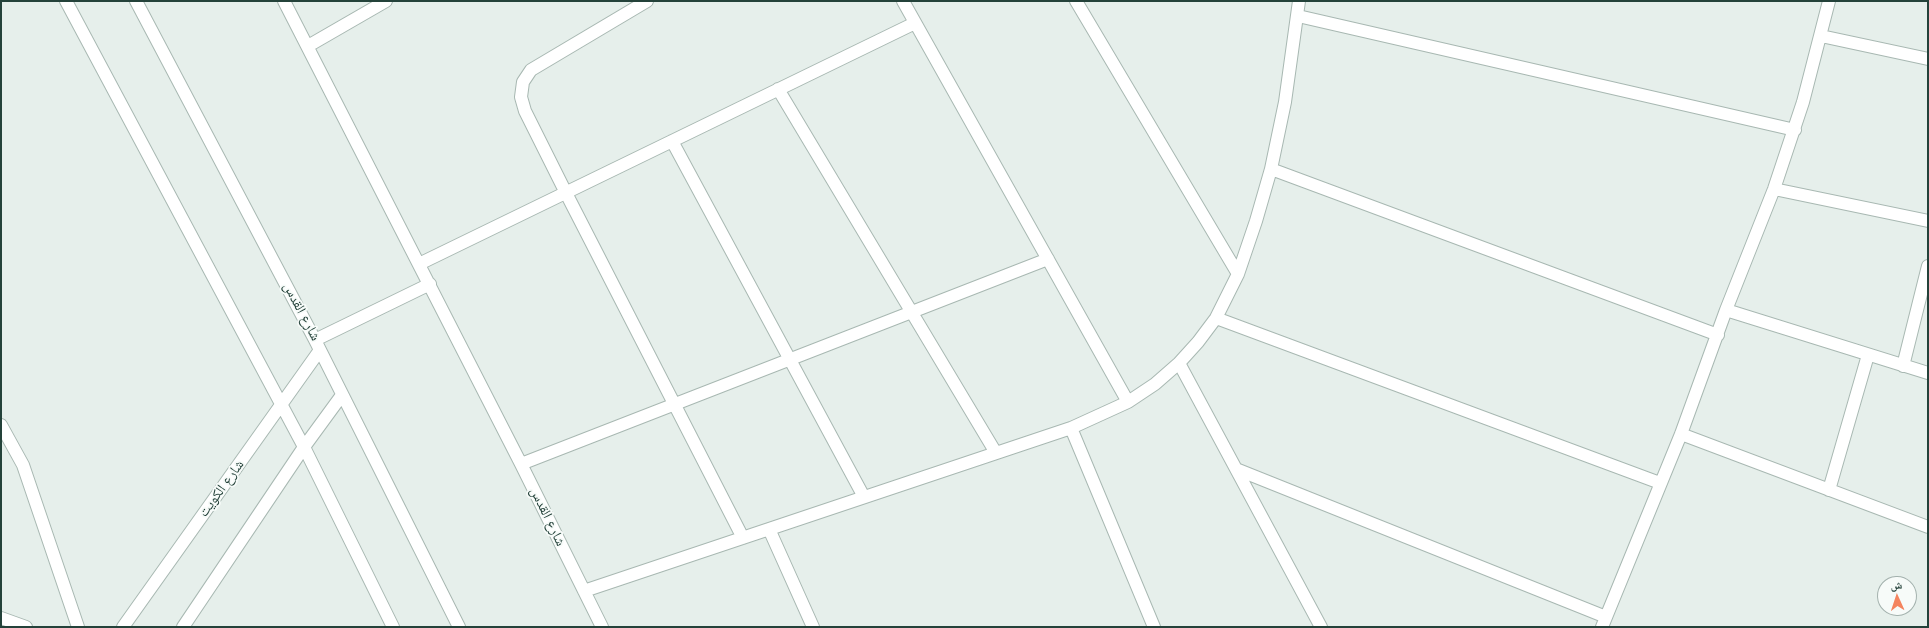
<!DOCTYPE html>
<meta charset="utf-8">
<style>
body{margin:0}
#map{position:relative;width:1929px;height:628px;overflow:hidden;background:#e6efeb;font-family:Jost,"Noto Naskh Arabic",sans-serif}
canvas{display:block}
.frame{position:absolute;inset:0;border:2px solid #24423a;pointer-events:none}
.north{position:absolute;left:1877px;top:576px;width:40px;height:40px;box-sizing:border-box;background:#f7fbf9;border:1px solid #a3b1ad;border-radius:50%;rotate:357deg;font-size:11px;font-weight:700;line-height:16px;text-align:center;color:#24423a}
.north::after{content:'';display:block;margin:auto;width:14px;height:18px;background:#f4845f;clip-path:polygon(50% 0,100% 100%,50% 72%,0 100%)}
</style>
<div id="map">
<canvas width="1929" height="628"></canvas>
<div class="frame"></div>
<div class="north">ش</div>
</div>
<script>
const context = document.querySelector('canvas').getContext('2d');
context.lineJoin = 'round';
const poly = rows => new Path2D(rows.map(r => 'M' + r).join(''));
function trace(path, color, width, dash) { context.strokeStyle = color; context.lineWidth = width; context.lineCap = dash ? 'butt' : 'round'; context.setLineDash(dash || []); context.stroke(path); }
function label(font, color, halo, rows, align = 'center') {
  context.font = font + ' Jost,"Noto Naskh Arabic",sans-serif'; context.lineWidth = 3.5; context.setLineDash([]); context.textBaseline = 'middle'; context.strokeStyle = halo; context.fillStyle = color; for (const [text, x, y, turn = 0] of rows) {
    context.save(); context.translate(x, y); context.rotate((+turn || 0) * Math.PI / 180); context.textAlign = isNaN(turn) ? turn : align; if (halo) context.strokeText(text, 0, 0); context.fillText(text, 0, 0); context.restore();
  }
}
const minor = poly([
 [66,1,304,447,393,627],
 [136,1,315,340,459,627],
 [284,1,521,464,602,627],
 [647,1,531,70,523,82,521,97,525,111,566,193,743,538],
 [903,1,1128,402],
 [1076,1,1238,274],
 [1298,16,1795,130],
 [1821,36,1928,59],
 [308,46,386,1],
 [778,89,996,453],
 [672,141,864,497],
 [1271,169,1718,335],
 [1774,189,1928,221],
 [419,264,915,23],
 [1726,310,1928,373],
 [1216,318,1660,483],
 [315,340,430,284],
 [1179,363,1321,627],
 [1903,366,1928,266],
 [1,425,23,465,78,627],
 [1071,428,1154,627],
 [1681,434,1928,527],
 [521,464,1048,259],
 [1236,469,1606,617],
 [1829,490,1868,355],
 [769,529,813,627],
 [584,591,1071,428,1128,402,1155,384,1179,363,1198,342,1216,318,1238,274,1256,221,1271,169,1285,102,1299,1],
 [1,618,26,627],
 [123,627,320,350],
 [183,627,304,447,342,395],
 [1602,627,1681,434,1726,310,1774,189,1803,102,1829,1]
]);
trace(minor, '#a8b8b2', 14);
trace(minor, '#fff', 12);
label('14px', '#24423a', '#f7fbf9', [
 ["شارع القدس",301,312,62],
 ["شارع الكويت",222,489,-54],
 ["شارع القدس",547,517,64]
]);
</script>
